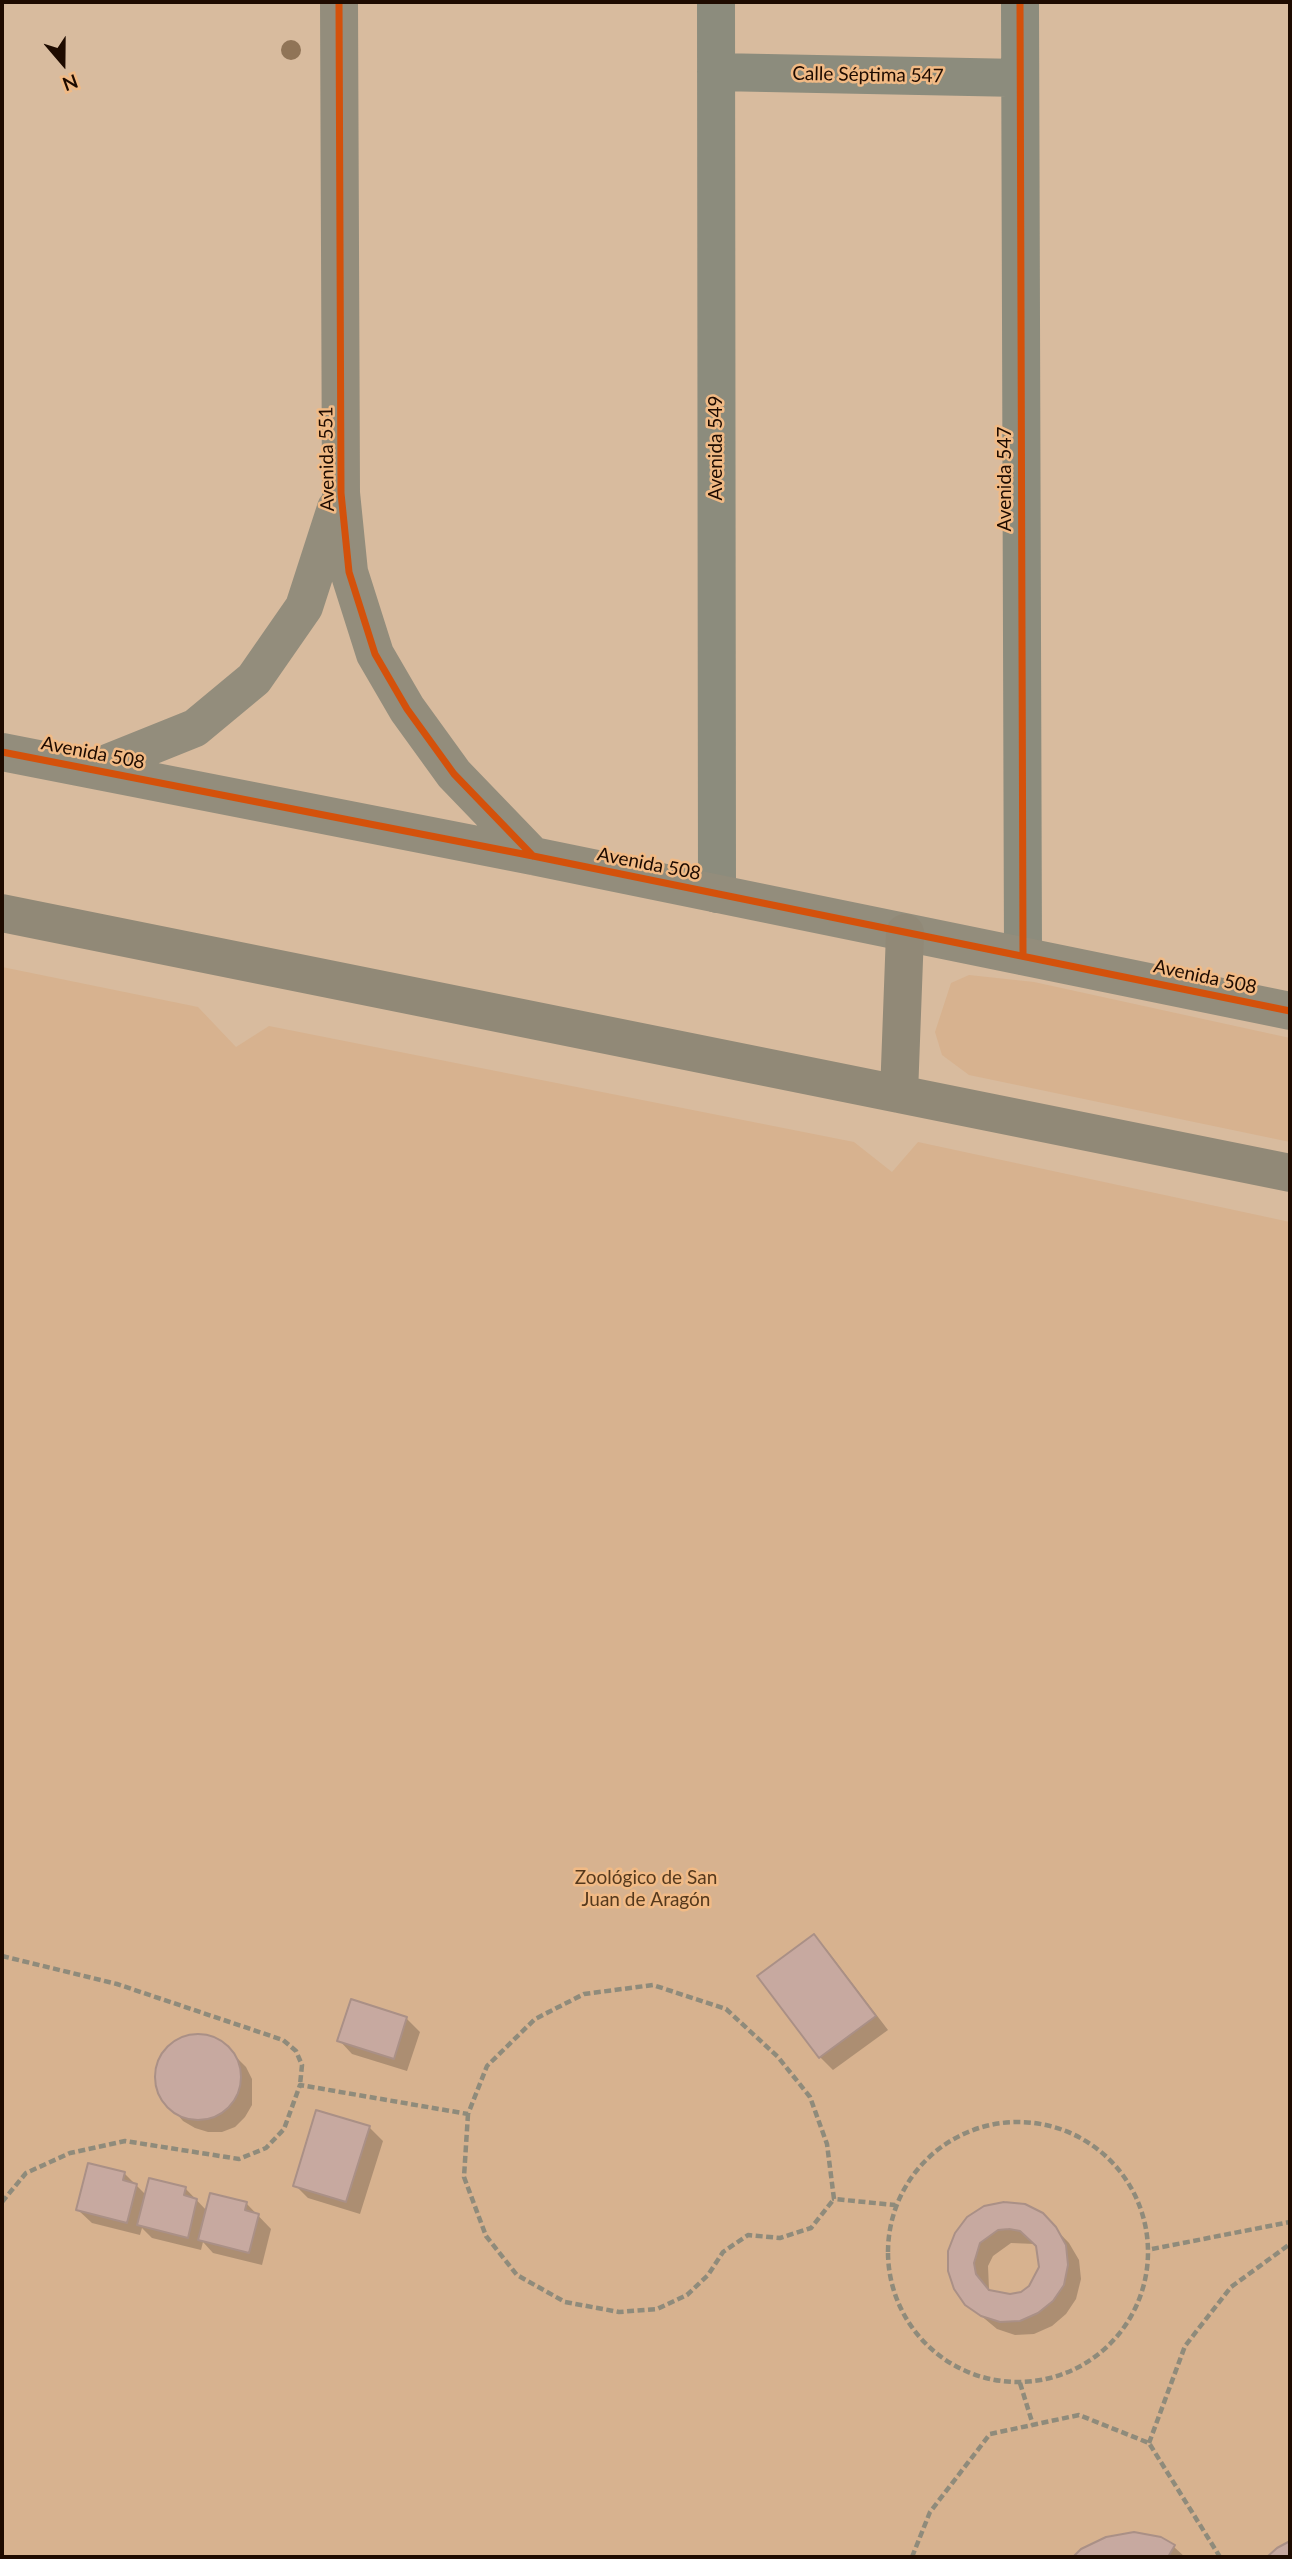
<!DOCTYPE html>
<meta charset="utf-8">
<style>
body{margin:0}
#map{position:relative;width:1292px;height:2559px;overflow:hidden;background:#d8bb9e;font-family:Lato,sans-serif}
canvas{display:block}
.frame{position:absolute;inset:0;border:4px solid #1e0b00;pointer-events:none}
.north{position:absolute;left:28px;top:28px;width:70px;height:70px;-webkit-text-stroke:5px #f1ba85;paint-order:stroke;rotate:160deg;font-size:19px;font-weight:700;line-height:28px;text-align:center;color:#1e0b00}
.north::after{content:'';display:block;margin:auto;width:24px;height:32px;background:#1e0b00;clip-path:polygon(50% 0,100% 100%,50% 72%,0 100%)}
</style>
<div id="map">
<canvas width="1292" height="2559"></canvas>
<div class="frame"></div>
<div class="north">N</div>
</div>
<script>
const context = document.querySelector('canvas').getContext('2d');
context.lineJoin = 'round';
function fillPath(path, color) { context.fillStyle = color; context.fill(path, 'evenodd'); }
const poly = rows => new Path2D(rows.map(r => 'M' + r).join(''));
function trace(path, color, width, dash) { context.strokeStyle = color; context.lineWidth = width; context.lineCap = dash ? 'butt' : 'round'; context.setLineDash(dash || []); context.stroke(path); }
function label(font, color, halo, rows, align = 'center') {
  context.font = font + ' Lato,sans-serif'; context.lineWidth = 5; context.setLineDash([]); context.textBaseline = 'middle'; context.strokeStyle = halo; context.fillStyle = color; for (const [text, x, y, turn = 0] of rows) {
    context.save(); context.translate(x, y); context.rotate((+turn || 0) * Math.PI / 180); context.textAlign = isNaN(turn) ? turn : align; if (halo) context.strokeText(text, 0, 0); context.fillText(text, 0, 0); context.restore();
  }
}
fillPath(poly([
 [2,967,198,1007,236,1047,269,1026,854,1142,892,1172,918,1142,1290,1222,1290,2557,2,2557],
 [969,975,1034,982,1290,1038,1290,1142,969,1075,942,1055,935,1032,951,983]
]), '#d7b28f');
fillPath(poly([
 [813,1937,827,1950,888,2030,833,2070,820,2057],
 [352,2001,407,2019,420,2032,407,2071,352,2054,339,2040],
 [197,2036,210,2038,222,2043,246,2067,252,2079,252,2105,245,2117,235,2127,222,2132,208,2132,195,2128,183,2121,161,2095,157,2082,158,2068,163,2055,173,2045,185,2039],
 [369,2127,383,2141,360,2214,308,2198,295,2185],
 [124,2173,146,2195,185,2188,207,2211,246,2203,271,2229,262,2265,213,2253,203,2242,201,2250,152,2238,142,2228,140,2235,92,2223,78,2210],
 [1041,2214,1069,2243,1079,2260,1081,2279,1076,2299,1066,2314,1052,2326,1034,2334,1015,2335,997,2329,967,2304,956,2234],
 [1011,2243,1035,2244,1038,2247,1041,2267,1037,2278,1022,2294,999,2295,989,2289,988,2266,993,2256],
 [1161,2539,1174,2547,1185,2557,1076,2557,1082,2550]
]), '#0003');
const building = poly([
 [814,1934,876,2016,819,2058,757,1976,814,1934],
 [351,1999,407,2017,394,2059,337,2041,351,1999],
 '155 2077a43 43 0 1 1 86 0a43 43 0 1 1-86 0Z',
 [316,2110,370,2126,346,2202,293,2186,316,2110],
 [88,2163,125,2172,123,2180,137,2184,127,2223,76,2210,88,2163],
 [149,2178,186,2187,184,2195,197,2199,188,2238,137,2225,149,2178],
 [210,2193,247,2202,245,2210,259,2214,249,2253,198,2240,210,2193],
 [1004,2202,1025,2204,1043,2213,1056,2227,1066,2245,1068,2265,1064,2285,1053,2301,1038,2313,1020,2321,1000,2322,981,2316,965,2305,954,2289,948,2271,948,2251,955,2233,967,2217,984,2206,1004,2202],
 [1009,2229,1020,2231,1036,2246,1039,2267,1029,2286,1021,2292,1010,2294,989,2290,976,2274,974,2263,980,2243,998,2230,1009,2229],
 [1134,2532,1161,2537,1175,2545,1168,2557,1073,2557,1081,2549,1106,2537,1134,2532],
 [1290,2541,1290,2557,1267,2557,1277,2548,1290,2541]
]);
fillPath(building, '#c7a9a0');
trace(building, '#aa9086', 2);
trace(poly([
 [2,1956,117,1984,283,2040,296,2051,302,2065,300,2085],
 [468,2114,464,2177,486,2236,517,2275,565,2302,619,2312,657,2309,687,2295,708,2275,723,2252,748,2235,780,2238,811,2228,834,2199],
 '888 2252a130 130 0 1 1 260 0a130 130 0 1 1-260 0Z',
 [2,2202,26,2173,70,2153,125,2141,239,2159,266,2148,284,2129,300,2085,468,2114,487,2066,535,2019,584,1994,653,1985,726,2009,778,2057,810,2097,827,2144,834,2199,895,2205],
 [1152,2249,1290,2222],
 [1020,2383,1033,2425],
 [1149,2443,1185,2346,1231,2287,1290,2244],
 [912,2557,930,2512,990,2434,1079,2415,1149,2443,1220,2557]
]), '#8f8b7b', 4.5, [7, 3.5]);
trace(poly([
 [716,2,717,894],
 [1020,2,1023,956],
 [716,72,1020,78]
]), '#8c8c7d', 38);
trace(poly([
 [339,2,341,493,349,572,375,654,407,709,454,774,533,856],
 [2,752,533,856,1290,1011],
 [93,769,195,728,254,679,304,607,336,508]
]), '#938d7c', 38);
trace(poly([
 [2,913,1290,1173],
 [899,1094,905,933]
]), '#918977', 38);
trace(poly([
 [339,2,341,493,349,572,375,654,407,709,454,774,533,856],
 [1020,2,1023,956],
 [2,752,533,856,1290,1011]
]), '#d4510b', 7);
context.fillStyle = '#907457';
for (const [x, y] of [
 [291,50]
]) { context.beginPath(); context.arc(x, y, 10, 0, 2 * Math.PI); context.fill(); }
label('19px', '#1e0b00', '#f1ba85', [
 ["Calle Séptima 547",868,75,1],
 ["Avenida 549",716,448,-90],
 ["Avenida 551",327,459,-91],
 ["Avenida 547",1005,479,-90],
 ["Avenida 508",93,753,11],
 ["Avenida 508",649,864,11],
 ["Avenida 508",1205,977,12]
]);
label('19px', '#55391d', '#f1ba85', [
 ["Zoológico de San",646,1878],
 ["Juan de Aragón",646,1900]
]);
</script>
